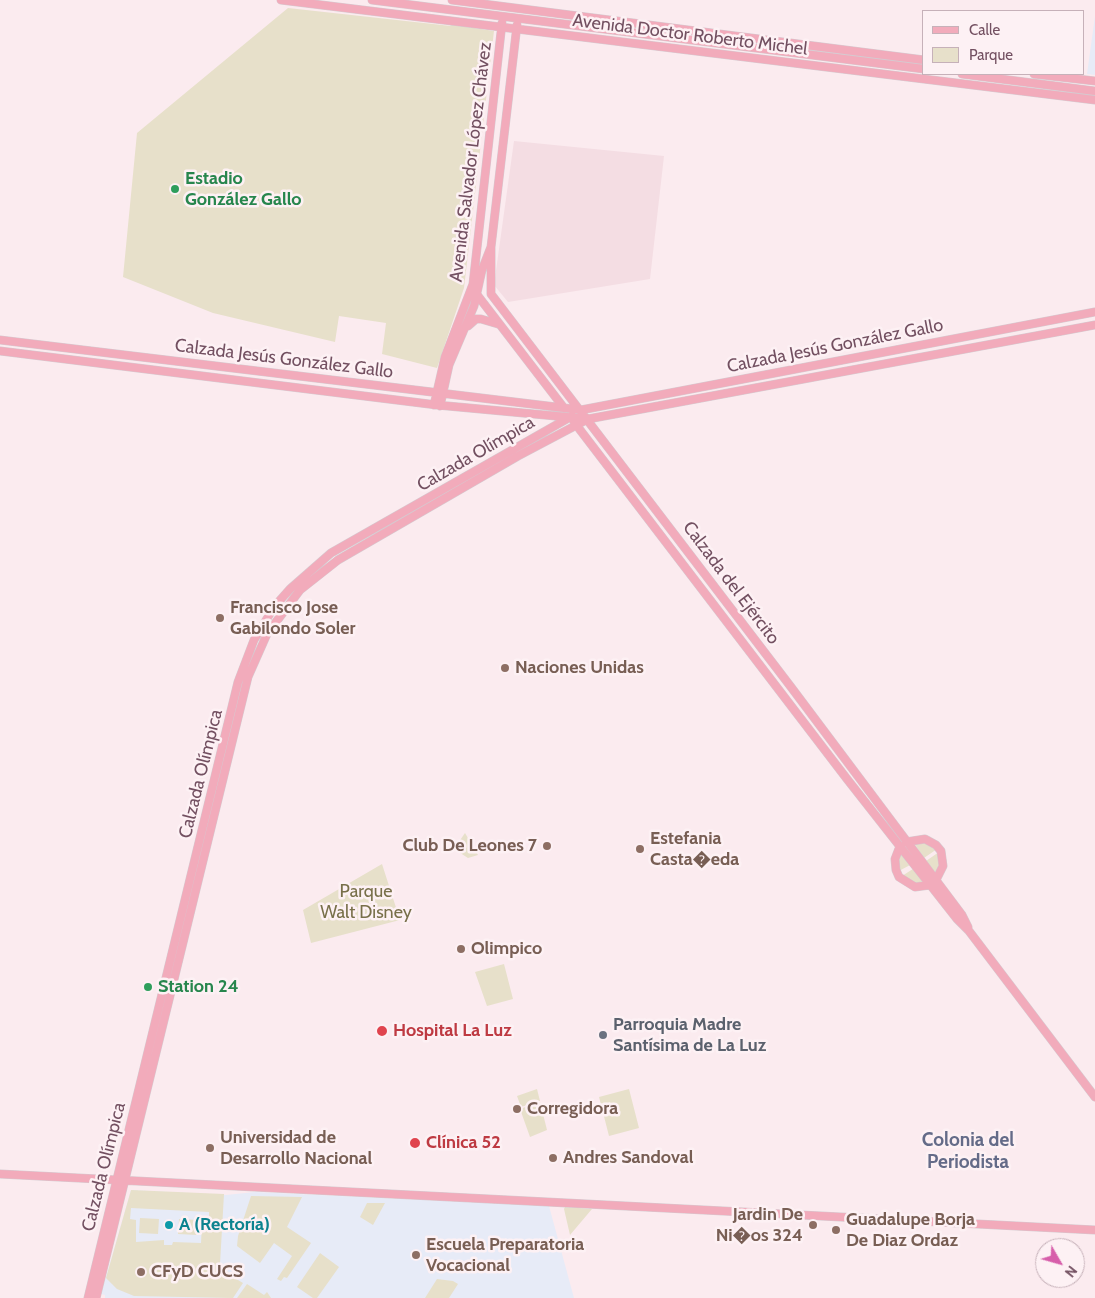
<!DOCTYPE html>
<meta charset="utf-8">
<style>
body{margin:0}
#map{position:relative;width:1095px;height:1298px;overflow:hidden;background:#fbebef;font-family:Cabin,sans-serif}
canvas{display:block}
.legend{position:absolute;left:922px;top:10px;width:162px;height:65px;box-sizing:border-box;background:#fdf1f4;border:1px solid #c6b1b9;margin:0;padding:6px 9px;list-style:none;font-size:15px;color:#735061}
.legend li{display:flex;align-items:center;gap:10px;height:25px}
.legend b{width:25px;border:1px solid #c6b1b9}
.north{position:absolute;left:1035px;top:1238px;width:50px;height:50px;box-sizing:border-box;background:#fdf1f4;border:1px solid #c6b1b9;border-radius:50%;rotate:128deg;font-size:14px;font-weight:700;line-height:20px;text-align:center;color:#735061}
.north::after{content:'';display:block;margin:auto;width:18px;height:22px;background:#d75eaa;clip-path:polygon(50% 0,100% 100%,50% 72%,0 100%)}
</style>
<div id="map">
<canvas width="1095" height="1298"></canvas>
<ul class="legend">
<li><b style="height:6px;background:#f2abbb"></b>Calle</li>
<li><b style="height:14px;background:#e7e0ca"></b>Parque</li>
</ul>
<div class="north">N</div>
</div>
<script>
const context = document.querySelector('canvas').getContext('2d');
context.lineJoin = 'round';
function fillPath(path, color) { context.fillStyle = color; context.fill(path, 'evenodd'); }
const poly = rows => new Path2D(rows.map(r => 'M' + r).join(''));
function trace(path, color, width, dash) { context.strokeStyle = color; context.lineWidth = width; context.lineCap = dash ? 'butt' : 'round'; context.setLineDash(dash || []); context.stroke(path); }
function label(font, color, halo, rows, align = 'center') {
  context.font = font + ' Cabin,sans-serif'; context.lineWidth = 5; context.setLineDash([]); context.textBaseline = 'middle'; context.strokeStyle = halo; context.fillStyle = color; for (const [text, x, y, turn = 0] of rows) {
    context.save(); context.translate(x, y); context.rotate((+turn || 0) * Math.PI / 180); context.textAlign = isNaN(turn) ? turn : align; if (halo) context.strokeText(text, 0, 0); context.fillText(text, 0, 0); context.restore();
  }
}
fillPath(poly([
 [514,141,664,156,650,279,508,302,494,285]
]), '#f4dde3');
fillPath(poly([
 [1095,16,1095,75,1087,74],
 [131,1190,226,1195,255,1192,549,1206,574,1298,105,1298,105,1295,101,1294]
]), '#e7ebf7');
fillPath(poly([
 [288,8,451,26,449,24,494,31,464,288,437,368,382,354,386,323,339,316,335,342,213,313,123,277,137,133],
 [465,833,478,855,468,858,454,849],
 [920,839,937,849,924,858,912,840],
 [901,848,912,864,897,872,896,870],
 [939,852,941,855,937,877,926,861],
 [382,864,400,920,311,943,303,910],
 [916,867,927,882,918,885,902,876],
 [504,964,513,999,487,1006,475,972],
 [537,1089,540,1101,521,1107,517,1096],
 [629,1089,639,1128,609,1136,599,1097],
 [540,1102,547,1130,530,1137,520,1109],
 [131,1190,224,1194,220,1264,233,1277,243,1283,233,1298,134,1296,117,1289,106,1278],
 [131,1208,209,1212,209,1223,202,1223,201,1243,173,1242,172,1245,164,1245,164,1240,136,1242,136,1220,130,1219],
 [251,1196,302,1197,287,1227,311,1243,287,1278,284,1277,281,1281,277,1279,292,1256,274,1243,260,1263,237,1246,238,1236],
 [367,1203,385,1203,373,1225,360,1217],
 [565,1207,592,1209,570,1235,564,1209],
 [140,1218,159,1219,158,1234,139,1233],
 [179,1219,198,1220,197,1235,178,1234],
 [320,1253,339,1267,317,1298,313,1298,297,1287],
 [437,1279,453,1281,458,1284,449,1298,425,1298],
 [247,1284,264,1295,267,1292,271,1298,237,1298]
]), '#e7e0ca');
const major = poly([
 [281,0,1095,100],
 [372,0,924,69],
 [452,0,924,60],
 [962,74,1095,91],
 [1034,74,1095,81],
 [491,247,491,294,791,687,962,915,968,927],
 [473,284,478,296,564,408],
 [468,326,476,319,481,319,498,324],
 [0,340,581,410,1095,312],
 [0,351,437,405,588,419,1095,325],
 [434,405,445,357,473,284,502,23],
 [440,406,449,365,474,306,482,270,491,247,517,25],
 [574,422,847,779,957,919,969,931,1095,1097],
 [906,842,925,839,936,845,941,851,943,866,936,880],
 [900,846,895,859,896,870,899,877,915,887,930,885],
 [0,1174,1095,1230],
 [88,1298,238,682,254,640,274,607,290,589,331,553,572,416],
 [96,1298,248,677,267,634,300,590,338,560,518,456,588,419]
]);
trace(major, '#d5cad0', 9);
trace(major, '#f2abbb', 8);
for (const [x, y, r, color] of [
 [175,189,5,"#2e9e5b"],
 [220,618,5,"#8d6e63"],
 [505,668,5,"#8d6e63"],
 [547,846,5,"#8d6e63"],
 [640,849,5,"#8d6e63"],
 [461,949,5,"#8d6e63"],
 [148,987,5,"#2e9e5b"],
 [382,1031,6,"#e0444e"],
 [603,1035,5,"#6b7280"],
 [517,1109,5,"#8d6e63"],
 [415,1143,6,"#e0444e"],
 [210,1148,5,"#8d6e63"],
 [553,1158,5,"#8d6e63"],
 [169,1225,5,"#0f9aa8"],
 [813,1225,5,"#8d6e63"],
 [836,1230,5,"#8d6e63"],
 [416,1255,5,"#8d6e63"],
 [141,1272,5,"#8d6e63"]
]) { const dot = new Path2D(); dot.arc(x, y, r, 0, 2 * Math.PI); context.fillStyle = color; context.fill(dot); trace(dot, '#fdf1f4', 2); }
label('18px', '#735061', '#fdf1f4', [
 ["Avenida Doctor Roberto Michel",690,35,7],
 ["Avenida Salvador López Chávez",471,162,-83],
 ["Calzada Jesús González Gallo",835,346,-11],
 ["Calzada Jesús González Gallo",284,359,7],
 ["Calzada Olímpica",476,454,-30],
 ["Calzada del Ejército",731,583,53],
 ["Calzada Olímpica",201,774,-76],
 ["Calzada Olímpica",104,1167,-76]
]);
label('bold 18px', '#27864d', '#fdf1f4', [
 ["Estadio",185,179],
 ["González Gallo",185,200],
 ["Station 24",158,987]
], 'left');
label('bold 18px', '#785e54', '#fdf1f4', [
 ["Francisco Jose",230,608],
 ["Gabilondo Soler",230,629],
 ["Naciones Unidas",515,668],
 ["Estefania",650,839],
 ["Casta�eda",650,860],
 ["Club De Leones 7",537,846,"right"],
 ["Olimpico",471,949],
 ["Corregidora",527,1109],
 ["Universidad de",220,1138],
 ["Desarrollo Nacional",220,1159],
 ["Andres Sandoval",563,1158],
 ["Jardin De",803,1215,"right"],
 ["Ni�os 324",803,1236,"right"],
 ["Guadalupe Borja",846,1220],
 ["De Diaz Ordaz",846,1241],
 ["Escuela Preparatoria",426,1245],
 ["Vocacional",426,1266],
 ["CFyD CUCS",151,1272]
], 'left');
label('18px', '#78704a', '#fdf1f4', [
 ["Parque",366,892],
 ["Walt Disney",366,913]
]);
label('bold 18px', '#5b616d', '#fdf1f4', [
 ["Parroquia Madre",613,1025],
 ["Santísima de La Luz",613,1046]
], 'left');
label('bold 18px', '#be3a42', '#fdf1f4', [
 ["Hospital La Luz",393,1031],
 ["Clínica 52",426,1143]
], 'left');
label('bold 18px', '#0d838f', '#fdf1f4', [
 ["A (Rectoría)",179,1225]
], 'left');
label('bold 19px', '#646b88', '#fdf1f4', [
 ["Colonia del",968,1140],
 ["Periodista",968,1162]
]);
</script>
